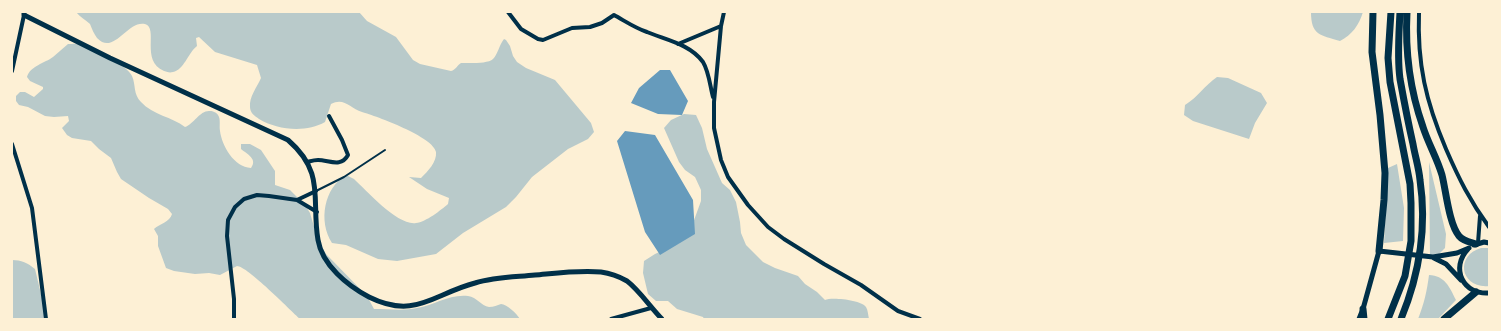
<!DOCTYPE html>
<html>
<head>
<meta charset="utf-8">
<style>
	body { margin:0 }
	#map { position:relative; width:1501px; height:331px; overflow:hidden; background:#fdf0d5; font-family:"PT Serif",serif }
	canvas { display:block }
	.frame { position:absolute; inset:0; border:13px solid #fdf0d5; pointer-events:none }
</style>
</head>
<body>
<div id="map">
<canvas width="1501" height="331"></canvas>
<div class="frame"></div>
</div>
<script>
const context = document.querySelector('canvas').getContext('2d');
context.lineJoin = 'round';
function paint(path, color) { context.fillStyle = color; context.fill(path, 'evenodd'); }
function strokePath(path, color, width, dash) { context.strokeStyle = color; context.lineWidth = width; context.lineCap = dash ? 'butt' : 'round'; context.setLineDash(dash || []); context.stroke(path); }
paint(new Path2D(`
	M76 12H359L367 21 396 37 413 60 420 64 451 71C456 70 457 65 461 63 469 63 488 64 493 59 498 54 499 45 504 39L506 40 510 46 513 56 517 62 526 68 555 80 591 123 594 132 588 139 568 149 532 177 516 197 506 207 463 233 436 254 397 261 378 259 346 245 332 243C318 221 324 188 346 175L354 179C367 191 398 226 416 223 426 222 441 210 448 204L449 198 427 189 409 177 421 178C428 171 437 162 436 152 434 137 376 116 362 112 350 108 344 97 331 104L325 122C306 133 277 130 259 119 255 116 250 113 250 107 249 97 257 87 261 78L257 65 215 52 199 37 196 38 197 46C188 53 184 70 173 72 169 73 168 72 164 71 140 61 159 28 145 24 127 20 114 56 97 38 94 34 92 29 90 24 86 20 80 17 76 12Z
	M1311 12H1363C1359 25 1352 35 1340 41 1320 35 1311 35 1311 12Z
	M68 44C72 44 77 43 80 45 92 49 128 65 132 76 136 85 133 94 141 102 153 115 172 117 185 127 194 124 200 110 210 111 213 111 217 113 218 115 221 119 219 126 220 131 222 146 234 167 251 168 258 159 247 154 241 149V144H250L261 150 275 171V185L290 190 305 205 310 213 317 237 326 254 367 296 374 309C388 309 404 311 417 308 435 305 449 294 468 296 477 297 481 306 489 307 494 307 497 305 501 304 507 304 517 314 520 319H300C290 310 247 266 237 266L220 275 209 273 195 274 174 271 166 268 158 246V236L154 229C159 224 170 222 172 214L168 209 149 198 121 179 117 172 111 158 99 149 91 141 72 138 67 135 62 128 69 121 68 116 54 117 45 116 28 107 19 105 16 101V96L20 92H25L34 97 43 89V87L30 81 27 77C30 66 45 63 53 57 58 53 63 48 68 44Z
	M1217 77 1228 78 1261 93 1267 103 1255 123 1249 139 1193 121 1184 115 1185 105C1198 97 1205 85 1217 77Z
	M684 114 696 115 702 128 707 149 722 183 730 190 736 202 740 222 741 233 746 245 763 262 775 268 798 276 805 284 817 292 825 300C832 297 861 300 866 307 868 310 868 315 869 319H704L703 317 677 309 668 301H656L648 294 643 273 644 261 655 254 679 243 693 223 701 201V190L695 177 685 170 679 162 664 128 671 120Z
	M1429 162 1446 234 1445 248 1438 255 1430 256Z
	M1397 164 1404 208 1403 241 1384 243 1388 168Z
	M1481 248H1489V286C1461 289 1454 256 1481 248Z
	M12 260C21 260 28 263 35 269L47 319H12Z
	M1429 275C1445 276 1449 286 1456 300L1438 319H1418C1424 304 1427 291 1429 275Z`), '#b9caca');
paint(new Path2D(`
	M660 70H670L688 101 682 115 658 114 631 103 639 88Z
	M625 131 655 135 693 200 695 234 660 255 645 232 617 141Z`), '#669bbc');
strokePath(new Path2D(`
	M316 191 344 177 385 150`), '#003049', 2);
strokePath(new Path2D(`
	M508 12 521 29 538 39 543 40 572 28 590 27 602 23 614 15C625 21 635 28 647 32 666 40 690 44 703 62 709 72 710 86 713 97
	M724 12 721 26 714 102V128L721 160 728 177 748 205 768 227 784 239 824 264 861 285 898 311 920 319
	M1419 12C1417 64 1426 102 1446 149 1459 179 1470 201 1489 227
	M678 44 721 26
	M12 71 24 15
	M12 144 32 208 46 319
	M307 162C311 161 314 160 318 160 329 160 341 168 348 155L342 140 329 116
	M297 200 316 191
	M1478 243 1480 216
	M234 319V299L227 236 228 220 235 207 244 199 257 195 269 196 297 200 317 212
	M611 319 651 308`), '#003049', 4);
strokePath(new Path2D(`
	M24 12V15L110 58 288 140C326 173 311 199 318 240 322 265 348 286 369 297 415 320 433 294 475 283 494 277 515 277 535 275 557 273 579 270 601 272 609 273 620 277 627 281 639 290 651 308 662 319
	M1474 245 1484 242 1489 243
	M1468 249C1450 268 1463 295 1489 293
	M1434 258 1446 264 1461 280
	M1359 319 1363 309 1379 251 1433 257 1457 253 1469 248`), '#003049', 5);
strokePath(new Path2D(`
	M1373 12 1372 52 1380 115 1385 173 1384 200 1379 251
	M1400 12C1399 34 1397 57 1400 79 1404 101 1408 122 1413 144 1415 156 1419 168 1420 180 1427 227 1419 275 1401 319
	M1407 12C1405 50 1410 90 1423 127 1428 143 1437 158 1442 175 1446 191 1449 224 1459 236 1463 241 1470 242 1476 244
	M1363 309 1364 319
	M1388 319 1405 276 1411 241V203L1410 184 1390 82 1388 58 1391 12
	M1444 319 1476 292`), '#003049', 7);
</script>
</body>
</html>
